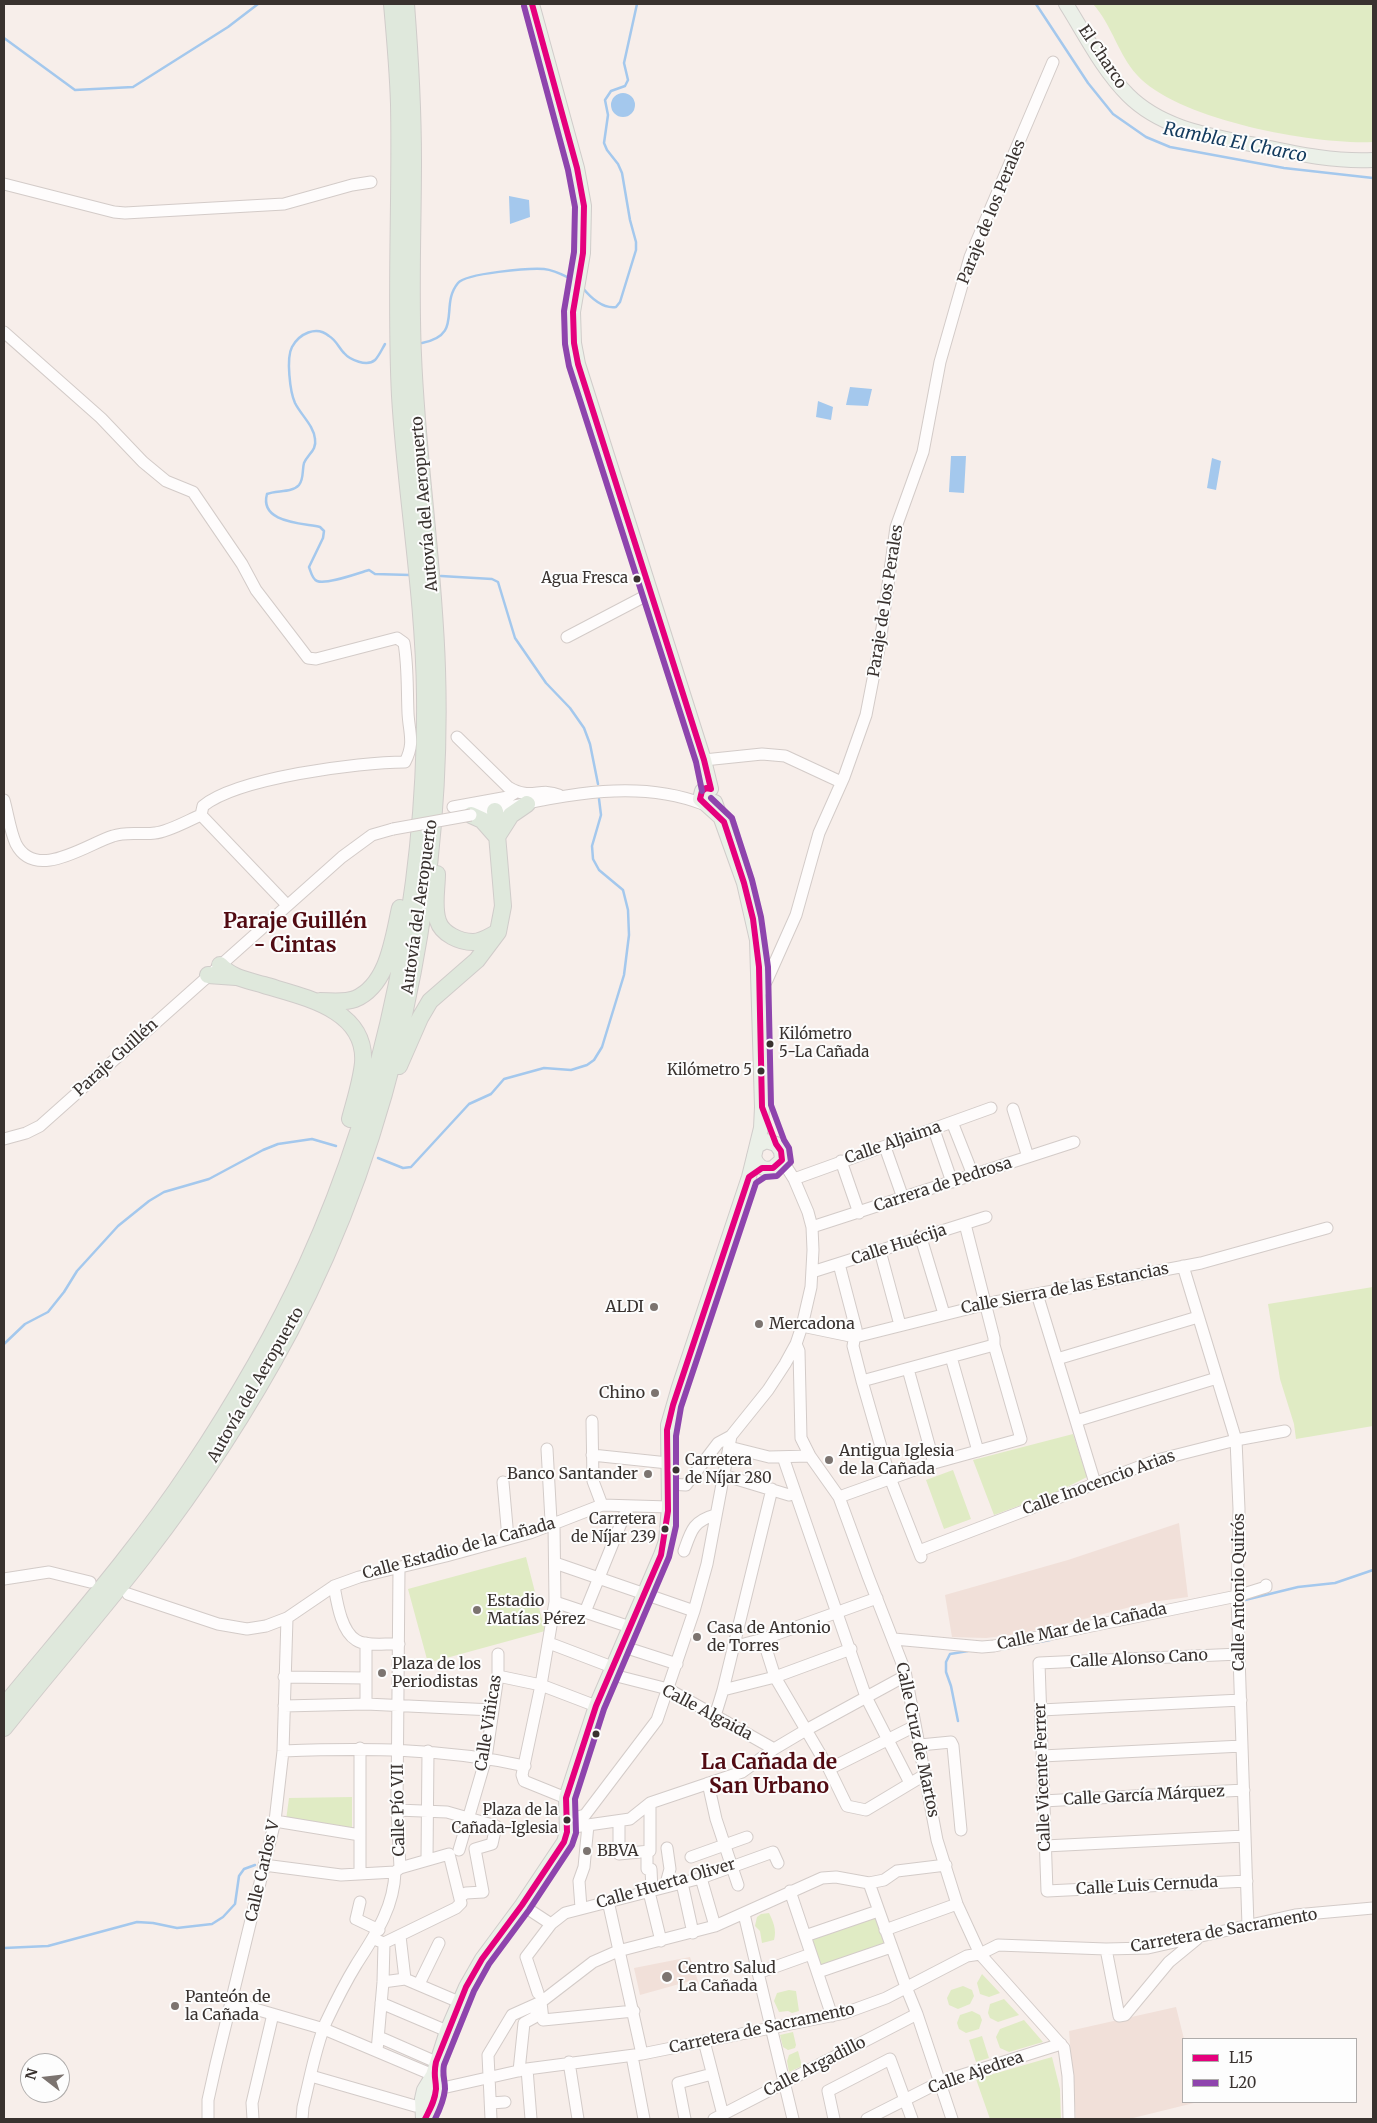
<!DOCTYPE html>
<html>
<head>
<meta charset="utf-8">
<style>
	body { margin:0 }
	#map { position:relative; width:1377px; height:2123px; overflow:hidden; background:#f7eeea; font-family:Merriweather,serif }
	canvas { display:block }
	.frame { position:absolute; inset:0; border:5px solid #39322f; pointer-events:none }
	.legend { position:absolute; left:1182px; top:2038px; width:175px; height:65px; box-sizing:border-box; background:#fdfdfd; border:1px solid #afacab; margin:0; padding:6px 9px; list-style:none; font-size:15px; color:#39322f }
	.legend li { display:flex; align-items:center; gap:10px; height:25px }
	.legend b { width:25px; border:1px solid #afacab }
	.north { position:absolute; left:20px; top:2053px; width:50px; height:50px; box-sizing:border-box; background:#fdfdfd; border:1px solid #afacab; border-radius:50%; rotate:286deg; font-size:14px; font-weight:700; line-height:20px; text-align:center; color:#39322f }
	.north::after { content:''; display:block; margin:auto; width:18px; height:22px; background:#7c7470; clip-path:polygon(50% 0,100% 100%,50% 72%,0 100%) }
</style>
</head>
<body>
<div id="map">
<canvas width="1377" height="2123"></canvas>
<div class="frame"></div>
<ul class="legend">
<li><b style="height:6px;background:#e5007d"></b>L15</li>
<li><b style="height:6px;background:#8e44ad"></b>L20</li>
</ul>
<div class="north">N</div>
</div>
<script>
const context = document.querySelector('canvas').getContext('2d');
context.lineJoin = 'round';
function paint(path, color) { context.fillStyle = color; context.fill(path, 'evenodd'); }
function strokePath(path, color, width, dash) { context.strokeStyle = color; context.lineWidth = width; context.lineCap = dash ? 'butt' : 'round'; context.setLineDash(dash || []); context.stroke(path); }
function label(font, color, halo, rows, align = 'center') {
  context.font = font + ' Merriweather,serif'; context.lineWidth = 4; context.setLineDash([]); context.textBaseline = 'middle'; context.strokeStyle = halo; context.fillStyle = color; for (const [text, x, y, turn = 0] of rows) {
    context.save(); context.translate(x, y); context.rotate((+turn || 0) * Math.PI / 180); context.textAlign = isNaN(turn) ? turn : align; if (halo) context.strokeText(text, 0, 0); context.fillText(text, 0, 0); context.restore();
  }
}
paint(new Path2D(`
	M1179 1523 1188 1597 1146 1603 1049 1628 1010 1635 986 1638 952 1637 945 1595 1068 1560Z
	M690 1957 699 1984 692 1986 690 1981 640 1995 634 1968Z
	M1176 2007 1184 2039 1183 2102H1198L1129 2119H1076L1069 2031Z`), '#f1e0d9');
paint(new Path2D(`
	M1093 4H1373V142C1315 145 1177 120 1137 75 1118 54 1112 25 1093 4Z
	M1373 1287V1426L1296 1439 1294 1424 1280 1379 1268 1304Z
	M1073 1434 1087 1477 1059 1491 994 1515 973 1460Z
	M953 1470 971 1519 944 1529 926 1480Z
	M526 1557 545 1631 428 1663 408 1589Z
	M352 1797V1831L286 1820 289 1798Z
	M769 1913C773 1921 777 1930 774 1940L762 1943 760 1931 755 1926 757 1917 761 1914Z
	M876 1915 886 1943 821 1966 812 1939Z
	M982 1974 1000 1993 989 1997 980 1994 977 1983Z
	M963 1986 972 1990 974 1996 970 2004 958 2009 949 2005 947 1998 951 1990Z
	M789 1990 796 1991 799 2011 792 2013 788 2011 779 2012 774 2001 777 1993Z
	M1004 1999 1019 2015 998 2022 990 2018 988 2013 990 2004Z
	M972 2011 980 2015 982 2020 979 2029 966 2033 959 2029 957 2023 960 2015Z
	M1024 2020 1043 2042 1009 2052 1000 2048 996 2037 1000 2029Z
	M793 2032 796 2045 795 2048 788 2050 783 2047 780 2035Z
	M982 2036 989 2058 976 2062 969 2040Z
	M798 2051 802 2066 789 2072 787 2061 789 2055Z
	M1052 2057 1060 2089 1061 2119H990L976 2079Z`), '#e0ebc4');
paint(new Path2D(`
	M611 105a12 12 0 1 1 24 0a12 12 0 1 1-24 0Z
	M509 196 529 200 530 217 510 224Z
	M850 387 872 389 868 406 846 405Z
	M818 401 833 407 831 420 816 417Z
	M951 456H966L964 493 949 492Z
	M1212 458 1221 461 1216 490 1207 488Z`), '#a4c8ed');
strokePath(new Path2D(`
	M1036 4 1088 83 1113 114 1146 137 1170 147 1284 168 1373 178
	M4 38 75 90 133 87 228 27 258 4
	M582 287C590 297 602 309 616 307L620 302 636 250V242L630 220 622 173 618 164 607 150 604 143 608 115 605 100 611 91 625 86 628 80 624 63 637 4
	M422 343C464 335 439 306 458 283 466 273 530 268 544 269 555 270 563 275 573 280
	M385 344C382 349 379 356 375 360 367 367 350 360 344 353 339 348 336 340 329 336 316 325 299 334 292 347 286 358 290 392 295 403 301 415 314 426 315 439 317 450 308 454 304 463 302 470 304 479 299 485 292 493 276 490 267 494 259 523 303 523 320 527L324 531 323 538 309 567C311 572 312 579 317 581 327 585 358 573 369 570L375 574 410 575
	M441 576 492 579 498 582 515 638 546 683 570 708 584 728 590 744 598 784
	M378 1158 403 1168 411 1167 469 1104 491 1094 504 1079 544 1068 571 1070 587 1065 594 1060 602 1047 624 975 629 935 628 910 623 890 599 870 593 859 592 846 601 815 599 799
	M4 1344 25 1324 48 1312 64 1292 77 1271 118 1226 149 1201 164 1192 209 1179 263 1150 278 1144 312 1139 336 1146
	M1241 1601 1298 1587 1335 1583 1373 1570
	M1028 1644 1050 1640
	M958 1721 951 1686 946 1672V1662L950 1654 968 1651
	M4 1948 48 1946 137 1922 153 1923 177 1928 212 1924 223 1917 235 1904 239 1876 244 1869 255 1865`), '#a4c8ed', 2.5);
const minor = new Path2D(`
	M4 184 114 212 125 213 284 204 352 185 371 182
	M4 332 101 418 143 462 166 481 193 492 242 564 256 590 308 658 316 659 397 638 404 643C408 666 407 689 408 713 409 733 415 743 405 762 358 762 237 778 203 806L201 815
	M567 637 651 593
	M457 737 508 787C531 801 539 787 559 795
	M704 760 762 754 785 756 841 782
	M4 800C8 814 10 831 16 844 36 882 87 844 113 836 127 831 141 835 155 833 168 832 189 820 201 815L287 905
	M453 807 508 797 516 792
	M471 815C546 800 628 775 703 804
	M759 995 767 980 796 915 819 833 844 777 866 715 880 643 896 527 923 452 940 362 970 257 1053 62
	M1013 1109 1028 1157
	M952 1122 973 1175
	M934 1130 952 1182
	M4 1139 26 1133 40 1126 342 857 372 835 393 829
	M885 1147 903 1198
	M841 1161 859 1213
	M794 1179 991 1108
	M812 1227 1074 1142
	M921 1238 944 1314
	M880 1251 900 1325
	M839 1264 856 1329 853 1346 862 1381 890 1478 921 1557
	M1183 1266 1236 1440 1239 1509 1237 1596 1248 1926
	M812 1272 986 1217
	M1037 1294 1095 1483
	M802 1326 855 1337 995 1302 1201 1263 1327 1228
	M796 1344 799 1351 801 1438 810 1456 839 1497 868 1576 905 1671 937 1840 957 1904 980 1954 1064 2048 1068 2076 1069 2119
	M951 1357 978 1451
	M1057 1359 1198 1317
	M908 1369 934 1463
	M862 1381 994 1345
	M592 1421 593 1481 602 1505
	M1076 1421 1217 1378
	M729 1447 769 1457 810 1456
	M547 1449 551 1521 554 1524 555 1602 541 1685 522 1775 524 1781 566 1798
	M592 1455 668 1463
	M783 1457 866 1697 910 1783
	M723 1475 789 1495 795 1493
	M503 1482 508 1538
	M669 1484 686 1485 718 1443 731 1436
	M839 1497 934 1463 1021 1439 994 1345V1338L965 1224
	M684 1551C691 1531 693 1521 715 1515
	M919 1551 1157 1460 1236 1440 1285 1431
	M555 1563 694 1611
	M4 1579 49 1572 90 1582
	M334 1586C337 1602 341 1631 356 1640 366 1647 387 1643 399 1644
	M128 1594 218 1624 247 1629 266 1626 287 1618 334 1586 359 1577 446 1556 530 1533 602 1505 669 1507
	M555 1602 630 1627
	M585 1612 628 1506
	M763 1639 775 1677 829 1769 847 1806 866 1810 926 1774
	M894 1639 982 1647 994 1646 1237 1596 1266 1587V1585
	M549 1643 612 1667
	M621 1646 677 1664
	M733 1647 763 1639 877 1598
	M1239 1654 1039 1663 1047 1891 1247 1881
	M609 1674 668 1689 774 1749
	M498 1676 541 1685 596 1706
	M284 1677 366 1678
	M723 1690 775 1677 851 1649
	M366 1704V1643
	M284 1706 366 1704 493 1710
	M1041 1710 1241 1700
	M715 1716 723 1690 772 1489
	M920 1745 951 1742 953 1746 961 1830
	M283 1751C365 1748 444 1748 525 1766
	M1042 1756 1242 1746
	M829 1769 915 1726
	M708 1783 716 1819 738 1885
	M1043 1801 1244 1790
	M397 1810 447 1812 496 1826 492 1844 475 1849 483 1892 466 1893 461 1896
	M567 1820 585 1815 657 1720 694 1611 707 1564 731 1436 768 1390 785 1364 796 1344 802 1326 811 1287 813 1250 812 1227 808 1212 794 1179 782 1160
	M275 1821 360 1835
	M619 1821V1854L650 1851V1803
	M567 1828 630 1819 650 1803 742 1772 774 1749 806 1730 905 1676
	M1045 1846 1245 1836
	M459 1850 486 1758 498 1676V1654
	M647 1852V1869H651L652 1891
	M691 1857 747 1837
	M427 1860 428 1751
	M264 1865 341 1875 395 1872
	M360 1873V1748
	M701 1878 715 1926
	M682 1883 693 1933
	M869 1883 906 1987 917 2014 952 2119
	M665 1887 670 1869 667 1848
	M790 1891 832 2016
	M649 1892 661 1941
	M608 1901 642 2054
	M360 1902 356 1919 379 1930
	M522 1905 551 1924
	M581 1908 579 1881 584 1867 588 1825
	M744 1914 793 2119
	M885 1930 957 1904
	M400 1936 405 1979
	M805 1936 878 1911
	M374 1939 384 1943 456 1908 461 1903 449 1854 400 1868
	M1106 1949 1119 2016 1125 2015 1169 1962 1197 1939
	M818 1972 891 1947
	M758 1973 811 1954
	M383 1982 405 1979 459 2002
	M419 1984 439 1943
	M538 1993 526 1957 551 1924 565 1913 701 1878 773 1852 778 1863
	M231 2002 324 2029 433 2075
	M541 2002 543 2020 634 2011
	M381 2003 447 2031
	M379 2037 436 2062
	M704 2041 723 2115
	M377 2051 383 1982 384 1943
	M632 2056 644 2119
	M569 2062 578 2119
	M527 2069 531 2119
	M519 2071 524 2023 535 2017 540 2004
	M311 2076 415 2106 422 2104
	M436 2087H447L527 2069 642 2054 845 2013 886 1998 967 1956 980 1954 998 1945 1106 1949 1148 1948 1295 1915 1373 1908
	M491 2103 505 2102
	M208 2119V2100L216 2064 275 1821 283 1751 287 1618
	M253 2119 252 2103 273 2014
	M302 2119 303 2107C310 2079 315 2048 326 2022 335 2003 345 1983 356 1965 375 1935 394 1908 395 1872L400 1868 397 1810 399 1568
	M491 2119 488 2055 512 2015 541 2002 593 1962 618 1951 715 1926 822 1878 836 1877 869 1883 884 1880 897 1871 946 1865
	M685 2119 678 2083 712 2074
	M714 2119 917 2014
	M834 2119 828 2091 890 2059 912 2119
	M867 2119 940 2082 1061 2044`);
const major = new Path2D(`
	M532 4 577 168 584 206 583 253 573 312 574 343 578 364 704 760 711 789
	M1066 4C1085 34 1102 69 1128 95 1163 130 1213 136 1260 146 1298 154 1335 162 1373 160
	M711 789 706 788 702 791 700 799 720 817
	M754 1156C756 1165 763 1171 773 1168L782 1160 781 1151 776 1144 766 1141 757 1146
	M423 2119 422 2099 424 2090 433 2075 447 2031 466 1987 482 1959 522 1905 564 1842 567 1832 566 1798 596 1706 661 1555 666 1541 669 1507 668 1425 679 1387 749 1177 761 1128 762 1107 757 940 744 883 715 802
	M425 2119C436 2101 437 2096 433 2075`);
const highway = new Path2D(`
	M471 815 482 820 497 837
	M497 837 511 815 527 804
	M437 874C437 888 433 907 438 921 442 934 460 942 473 942 482 942 490 936 498 932
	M220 965C232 978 247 980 264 985 303 997 367 1009 363 1063 361 1082 355 1100 350 1119
	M208 975 236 977
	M320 1001C331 1001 344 1003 355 999 388 985 393 939 400 908
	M399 1066 420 1018 430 1001 477 960 498 932 503 906 495 811
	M4 1706C67 1629 135 1553 190 1470 234 1404 274 1336 307 1264 386 1091 427 886 425 696 424 595 406 496 400 396 395 299 401 201 399 104 398 71 395 37 392 4
	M4 1728C50 1670 99 1614 144 1556 199 1485 248 1410 290 1331 394 1133 444 892 437 669 434 564 417 460 413 355 410 291 413 226 413 161 413 108 410 56 406 4`);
strokePath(minor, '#d3cbc8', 13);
strokePath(major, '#d0ccca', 16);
strokePath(highway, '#d0ccca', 18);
strokePath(minor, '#fefcfc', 11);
strokePath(major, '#ebf0e8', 14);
strokePath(highway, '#dfe8dc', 16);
const minorBridge = new Path2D(`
	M393 829 471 815`);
strokePath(minorBridge, '#d3cbc8', 13, []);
strokePath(minorBridge, '#fefcfc', 11);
strokePath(new Path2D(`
	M532 4 577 168 584 206 583 253 573 312 574 343 578 364 704 760 711 789
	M425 2119C430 2109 435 2101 436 2089 436 2078 433 2076 436 2062L466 1987 482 1959 522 1905 564 1842 567 1832 566 1798 596 1706 661 1555 668 1511 667 1430 673 1405 749 1177 762 1168H773L782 1160 781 1151 776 1144 762 1107 759 967 753 919 744 883 724 822 700 799 702 791 706 788 711 789`), '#e5007d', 6);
strokePath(new Path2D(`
	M524 6 568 170 575 207 574 252 564 311 565 344 569 366 696 762 702 791
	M435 2119C440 2109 444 2100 445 2089 445 2080 442 2074 444 2065L474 1991 489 1964 529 1910 572 1845 576 1833 575 1799 604 1709 669 1557 676 1526V1436L681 1407 756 1183 765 1177 777 1176 791 1162 789 1148 784 1140 771 1105 768 967 761 917 752 880 732 818 711 798`), '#8e44ad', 6);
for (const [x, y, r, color] of [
	[637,579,4.5,"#39322f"],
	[770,1044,4.5,"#39322f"],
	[761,1071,4.5,"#39322f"],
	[654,1307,5,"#7c7470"],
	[759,1324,5,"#7c7470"],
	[655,1393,5,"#7c7470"],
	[829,1460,5,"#7c7470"],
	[676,1470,4.5,"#39322f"],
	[648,1474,5,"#7c7470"],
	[665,1529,4.5,"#39322f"],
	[477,1610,5,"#7c7470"],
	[697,1637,5,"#7c7470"],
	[382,1673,5,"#7c7470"],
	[596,1734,4.5,"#39322f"],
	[567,1820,4.5,"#39322f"],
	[587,1851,5,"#7c7470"],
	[667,1977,6,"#7c7470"],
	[175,2006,5,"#7c7470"]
]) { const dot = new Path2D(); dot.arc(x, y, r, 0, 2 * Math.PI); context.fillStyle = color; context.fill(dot); strokePath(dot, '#fdfdfd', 2); }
label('15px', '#39322f', '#fdfdfd', [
	["Agua Fresca",628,579],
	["Kilómetro",779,1035,"left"],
	["5-La Cañada",779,1053,"left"],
	["Kilómetro 5",752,1071],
	["Carretera",685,1461,"left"],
	["de Níjar 280",685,1479,"left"],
	["Carretera",656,1520],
	["de Níjar 239",656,1538],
	["Plaza de la",558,1811],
	["Cañada-Iglesia",558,1829]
], 'right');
label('16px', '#39322f', '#fdfdfd', [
	["El Charco",1102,57,56],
	["Paraje de los Perales",992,212,-68],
	["Autovía del Aeropuerto",425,504,-95],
	["Paraje de los Perales",886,601,-81],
	["Autovía del Aeropuerto",420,907,-82],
	["Paraje Guillén",116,1058,-42],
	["Calle Aljaima",893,1143,-19],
	["Carrera de Pedrosa",943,1185,-18],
	["Calle Huécija",899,1245,-18],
	["Calle Sierra de las Estancias",1065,1289,-11],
	["Autovía del Aeropuerto",256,1385,-60],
	["Calle Inocencio Arias",1099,1483,-20],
	["Calle Estadio de la Cañada",459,1549,-15],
	["Calle Antonio Quirós",1239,1592,-90],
	["Calle Mar de la Cañada",1082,1627,-12],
	["Calle Alonso Cano",1139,1659,-3],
	["Calle Algaida",707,1713,28],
	["Calle Viñicas",489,1723,-81],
	["Calle Cruz de Martos",917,1740,78],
	["Calle Vicente Ferrer",1043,1777,-92],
	["Calle García Márquez",1144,1796,-3],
	["Calle Pío VII",399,1810,-91],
	["Calle Carlos V",263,1871,-77],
	["Calle Huerta Oliver",666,1884,-16],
	["Calle Luis Cernuda",1147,1886,-3],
	["Carretera de Sacramento",1224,1931,-10],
	["Carretera de Sacramento",762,2029,-12],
	["Calle Argadillo",815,2067,-27],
	["Calle Ajedrea",976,2073,-19]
]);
label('16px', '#39322f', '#fdfdfd', [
	["ALDI",644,1307,"right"],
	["Mercadona",769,1324],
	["Chino",645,1393,"right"],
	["Antigua Iglesia",839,1451],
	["de la Cañada",839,1469],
	["Banco Santander",638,1474,"right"],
	["Estadio",487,1601],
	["Matías Pérez",487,1619],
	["Casa de Antonio",707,1628],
	["de Torres",707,1646],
	["Plaza de los",392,1664],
	["Periodistas",392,1682],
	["BBVA",597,1851],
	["Centro Salud",678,1968],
	["La Cañada",678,1986],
	["Panteón de",185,1997],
	["la Cañada",185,2015]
], 'left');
label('italic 18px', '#123a5d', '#fdfdfd', [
	["Rambla El Charco",1235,143,11]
]);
label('bold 21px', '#510b12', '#fdfdfd', [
	["Paraje Guillén",295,922],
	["- Cintas",295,946],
	["La Cañada de",769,1763],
	["San Urbano",769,1787]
]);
</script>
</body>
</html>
